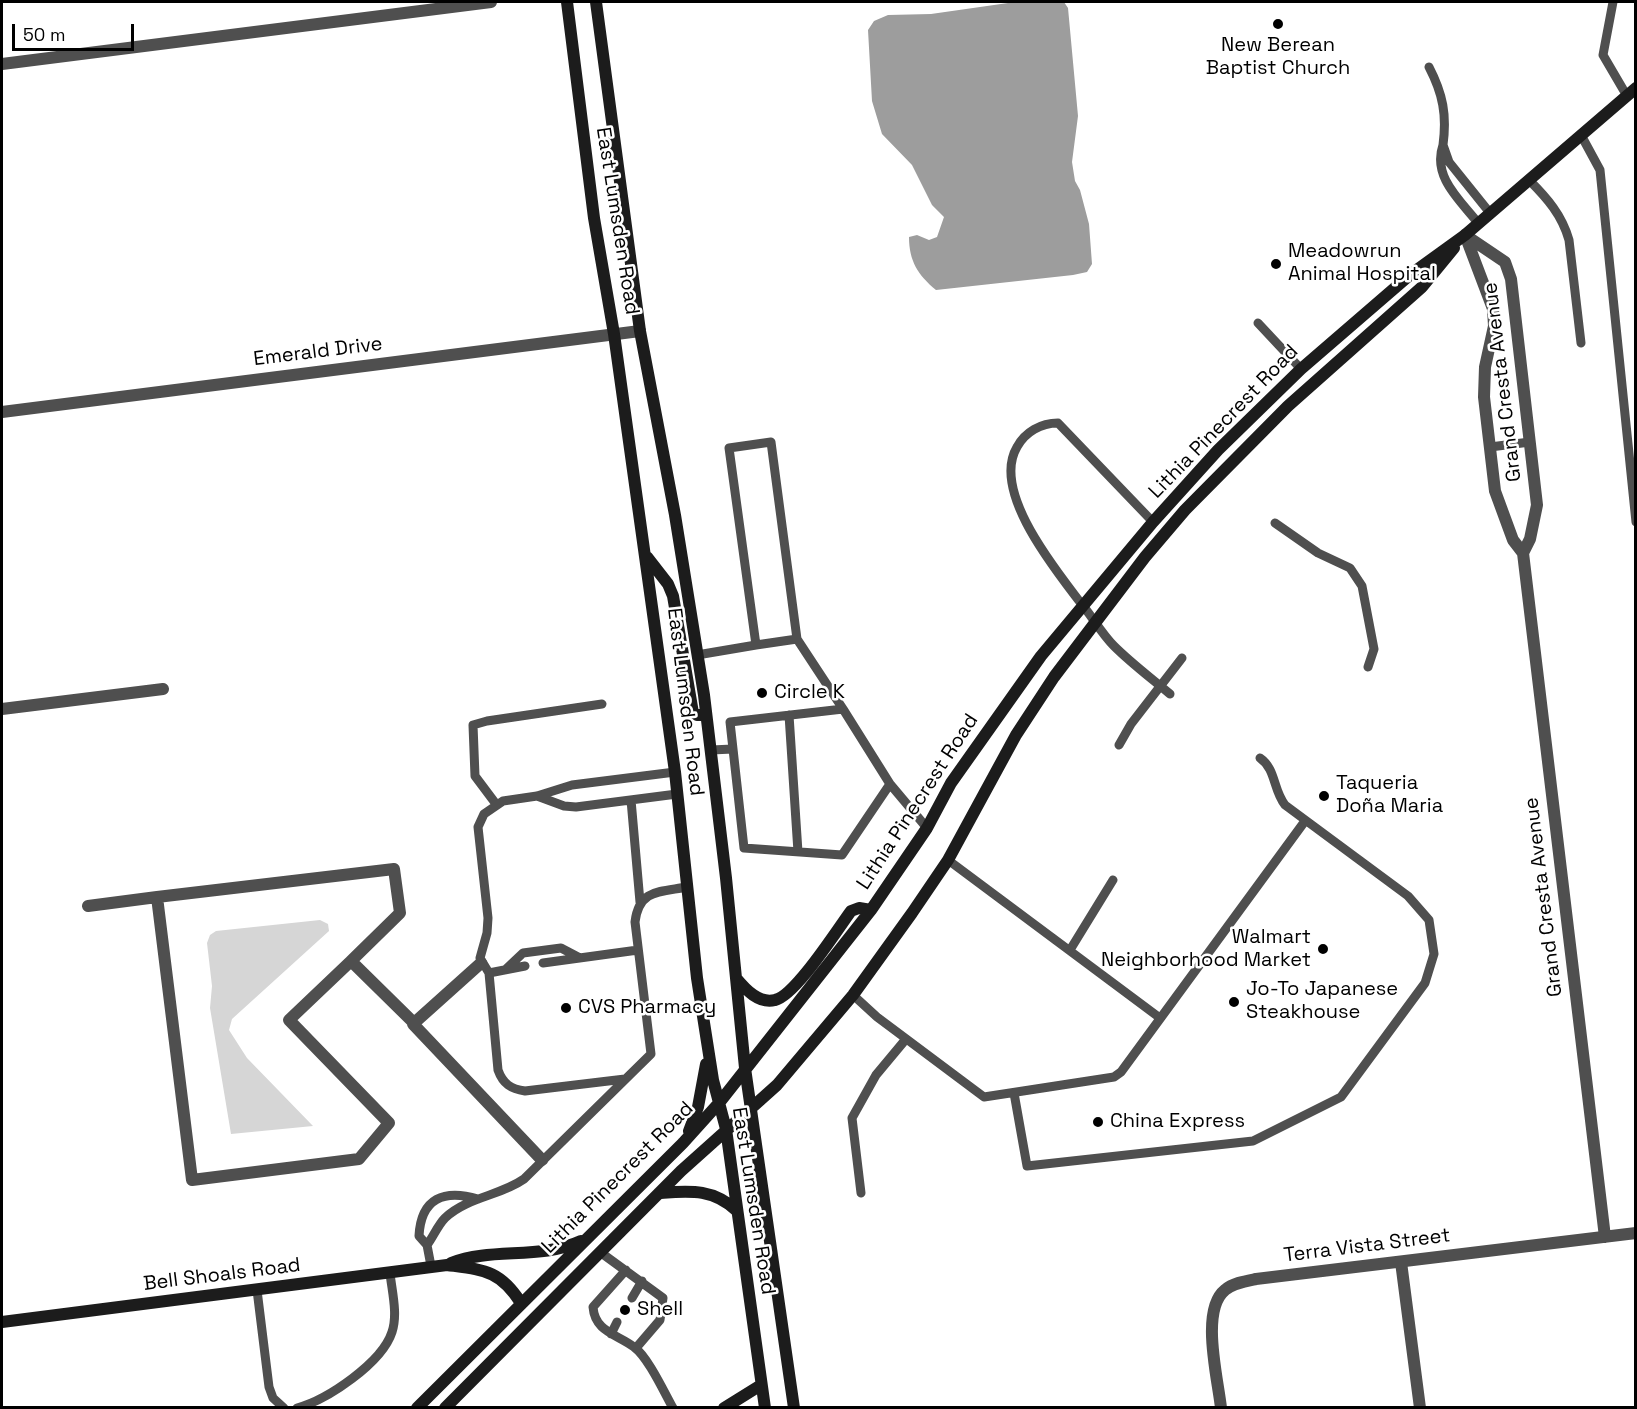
<!DOCTYPE html>
<html>
<head>
<meta charset="utf-8">
<style>
	body { margin:0 }
	#map { position:relative; width:1637px; height:1409px; overflow:hidden; background:#fff; font-family:"Space Grotesk",sans-serif }
	canvas { display:block }
	.frame { position:absolute; inset:0; border:3px solid #000; pointer-events:none }
	.scale { position:absolute; left:12px; top:24px; width:122px; height:27px; box-sizing:border-box; border:3px solid #000; border-top:0; padding-left:8px; font-size:18px; line-height:21px; white-space:nowrap; color:#000; -webkit-text-stroke:4px #fff; paint-order:stroke }
</style>
</head>
<body>
<div id="map">
<canvas width="1637" height="1409"></canvas>
<div class="frame"></div>
<div class="scale">50 m</div>
</div>
<script>
const context = document.querySelector('canvas').getContext('2d');
context.lineJoin = 'round';
function paint(path, color) { context.fillStyle = color; context.fill(path, 'evenodd'); }
function strokePath(path, color, width, dash) { context.strokeStyle = color; context.lineWidth = width; context.lineCap = dash ? 'butt' : 'round'; context.setLineDash(dash || []); context.stroke(path); }
function label(font, color, halo, rows, align = 'center') {
  context.font = font + ' "Space Grotesk",sans-serif'; context.lineWidth = 5; context.setLineDash([]); context.textBaseline = 'middle'; context.strokeStyle = halo; context.fillStyle = color; for (const [text, x, y, turn = 0] of rows) {
    context.save(); context.translate(x, y); context.rotate((+turn || 0) * Math.PI / 180); context.textAlign = isNaN(turn) ? turn : align; if (halo) context.strokeText(text, 0, 0); context.fillText(text, 0, 0); context.restore();
  }
}
paint(new Path2D(`
	M320 920 328 924 329 931 232 1019 229 1030 247 1058 313 1126 231 1134 210 1008 212 986 207 943 210 935 216 931Z`), '#d6d6d6');
paint(new Path2D(`
	M1015 2H1064L1068 8 1078 116 1072 162 1075 181 1080 190 1089 224 1092 264 1087 272 1073 275 936 290C918 275 909 261 909 237L917 235 929 240 937 237 944 217 932 205 912 165 882 134 872 101 868 30 874 21 888 15 931 14Z`), '#9d9d9d');
strokePath(new Path2D(`
	M1613 2 1603 55 1627 96
	M1429 67C1443 94 1447 115 1443 145
	M1581 135 1600 170 1636 522
	M1529 180C1547 198 1562 215 1569 240L1581 343
	M1478 223C1460 200 1432 177 1443 145L1449 162 1490 213
	M1258 323 1301 369
	M1490 447 1530 442
	M1153 522 1058 423C1041 423 1025 432 1017 447 991 491 1055 569 1080 602 1092 616 1101 633 1114 646 1131 663 1151 678 1170 694
	M1275 523 1318 553 1350 568 1362 586 1374 649 1368 667
	M797 639 756 645 729 448 771 442 797 639 843 709
	M697 655 756 645
	M789 715 798 852
	M1119 745 1131 724 1182 658
	M733 749 744 848 842 855 890 784
	M711 750 733 749 730 722 843 709 890 784 927 828
	M537 796 564 806 576 807 677 794
	M631 800 640 902
	M496 804 475 776 473 725 487 721 602 704
	M948 860 1160 1018
	M1070 950 1113 880
	M543 963 638 950
	M505 970 523 953 561 948 580 958
	M489 973 525 966
	M853 995 877 1017 984 1097 1114 1077 1121 1072 1305 821
	M625 1079 525 1091C511 1089 503 1084 498 1070L489 973 480 958 487 933 488 918 478 827 484 814 503 801 537 796 572 785 675 772
	M1014 1093 1027 1166 1253 1141 1341 1097 1425 983 1434 954 1429 920 1408 896 1285 805C1273 790 1276 769 1260 758
	M861 1193 852 1118 876 1075 906 1039
	M427 1245C433 1237 438 1225 445 1218 467 1197 500 1196 524 1179L651 1054 635 922C639 889 660 892 687 887
	M600 1252 663 1298 660 1320 636 1348
	M431 1266 427 1245 419 1236C421 1198 444 1189 478 1199
	M626 1270 593 1307C595 1332 617 1334 634 1347 648 1357 664 1392 673 1408
	M257 1290 269 1387 273 1398 284 1408
	M632 1298 642 1281
	M611 1334 617 1322
	M297 1408C327 1400 382 1363 392 1332 398 1314 392 1292 390 1273`), '#4f4f4f', 9);
strokePath(new Path2D(`
	M2 64 491 2
	M1465 235 1493 309 1494 326 1485 367 1484 397 1495 491 1513 540 1523 553 1605 1237
	M1465 235 1505 262 1511 279 1537 505 1530 539 1523 553
	M2 412 640 331
	M2 709 163 689
	M88 906 157 897
	M351 961 289 1020 389 1123 359 1159 192 1180 157 897 394 869 400 913 351 961 414 1023
	M481 963 413 1024 542 1160
	M1401 1262 1420 1408
	M1221 1408C1218 1379 1200 1310 1225 1290 1233 1283 1246 1281 1256 1279L1636 1233`), '#4f4f4f', 12);
strokePath(new Path2D(`
	M567 2 594 218 614 334 675 772 697 978 713 1080 726 1129 765 1408
	M596 2 640 331 675 515 704 695 726 878 745 1068 794 1408
	M647 557 668 584 673 596 693 713 697 715H706
	M736 978C746 990 759 1004 775 1000 795 996 837 930 851 911L859 908 871 910
	M689 1131 698 1107 706 1064
	M659 1193C689 1191 713 1188 737 1211
	M451 1263C492 1247 540 1260 581 1241
	M2 1322 447 1265C484 1270 500 1270 521 1303
	M417 1408 683 1143 719 1103 871 910 927 828 951 783 1041 656 1153 522 1218 450 1301 369 1411 274 1465 235 1636 88
	M445 1408 681 1171 777 1085 853 995 912 913 948 860 1016 735 1054 677 1145 557 1185 510 1288 406 1422 287 1454 248
	M724 1408 761 1385`), '#1c1c1c', 12);
for (const [x, y, r, color] of [
	[1278,24,6,"#000"],
	[1276,264,6,"#000"],
	[762,693,6,"#000"],
	[1324,796,6,"#000"],
	[1323,949,6,"#000"],
	[1234,1002,6,"#000"],
	[566,1008,6,"#000"],
	[1098,1122,6,"#000"],
	[625,1310,6,"#000"]
]) { const dot = new Path2D(); dot.arc(x, y, r, 0, 2 * Math.PI); context.fillStyle = color; context.fill(dot); strokePath(dot, '#fff', 2); }
label('20px', '#000', '#fff', [
	["New Berean",1278,46,"center"],
	["Baptist Church",1278,69,"center"],
	["Meadowrun",1288,252],
	["Animal Hospital",1288,275],
	["Circle K",774,693],
	["Taqueria",1336,784],
	["Doña Maria",1336,807],
	["Walmart",1311,938,"right"],
	["Neighborhood Market",1311,961,"right"],
	["Jo-To Japanese",1246,990],
	["Steakhouse",1246,1013],
	["CVS Pharmacy",578,1008],
	["China Express",1110,1122],
	["Shell",637,1310]
], 'left');
label('20px', '#000', '#fff', [
	["East Lumsden Road",617,221,81],
	["Emerald Drive",318,352,-7],
	["Grand Cresta Avenue",1503,382,-97],
	["Lithia Pinecrest Road",1224,422,-46],
	["East Lumsden Road",685,702,83],
	["Lithia Pinecrest Road",918,802,-57],
	["Grand Cresta Avenue",1544,897,-97],
	["Lithia Pinecrest Road",618,1178,-45],
	["East Lumsden Road",753,1201,81],
	["Terra Vista Street",1367,1246,-7],
	["Bell Shoals Road",222,1275,-7]
]);
</script>
</body>
</html>
